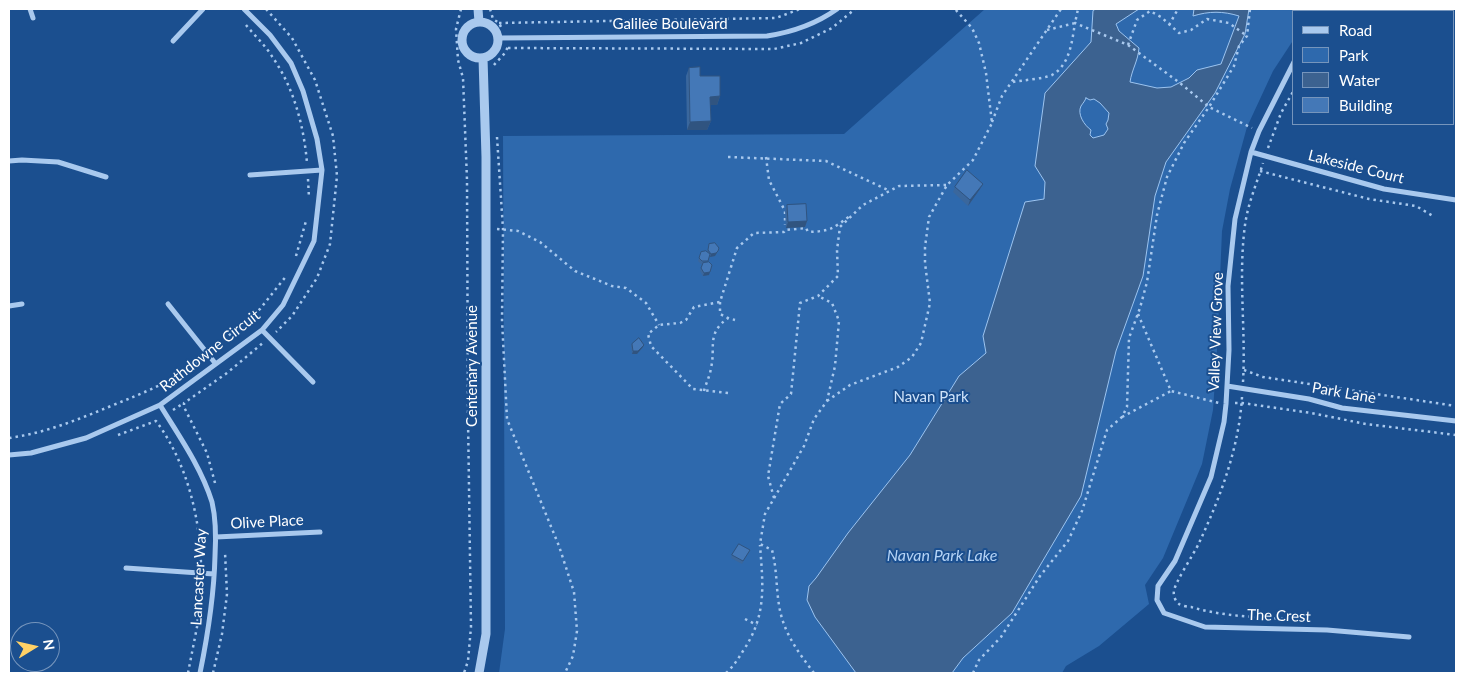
<!DOCTYPE html>
<html>
<head>
<meta charset="utf-8">
<style>
	body { margin:0 }
	#map { position:relative; width:1465px; height:682px; overflow:hidden; background:#1b4f8f; font-family:Lato,sans-serif }
	canvas { display:block }
	.frame { position:absolute; inset:0; border:10px solid #fff; pointer-events:none }
	.legend { position:absolute; left:1292px; top:10px; width:162px; height:115px; box-sizing:border-box; background:#1b4f8f; border:1px solid #7695bc; margin:0; padding:6px 9px; list-style:none; font-size:15px; color:#fff }
	.legend li { display:flex; align-items:center; gap:10px; height:25px }
	.legend b { width:25px; border:1px solid #7695bc }
	.north { position:absolute; left:10px; top:622px; width:50px; height:50px; box-sizing:border-box; background:#1b4f8f; border:1px solid #7695bc; border-radius:50%; rotate:81deg; font-size:14px; font-weight:700; line-height:20px; text-align:center; color:#fff }
	.north::after { content:''; display:block; margin:auto; width:18px; height:22px; background:#ffd166; clip-path:polygon(50% 0,100% 100%,50% 72%,0 100%) }
</style>
</head>
<body>
<div id="map">
<canvas width="1465" height="682"></canvas>
<div class="frame"></div>
<ul class="legend">
<li><b style="height:6px;background:#a9c9ee"></b>Road</li>
<li><b style="height:14px;background:#2e69ad"></b>Park</li>
<li><b style="height:14px;background:#3c6290"></b>Water</li>
<li><b style="height:14px;background:#4478b7"></b>Building</li>
</ul>
<div class="north">N</div>
</div>
<script>
const context = document.querySelector('canvas').getContext('2d');
context.lineJoin = 'round';
function paint(path, color) { context.fillStyle = color; context.fill(path, 'evenodd'); }
function strokePath(path, color, width, dash) { context.strokeStyle = color; context.lineWidth = width; context.lineCap = dash ? 'butt' : 'round'; context.setLineDash(dash || []); context.stroke(path); }
function label(font, color, halo, rows, align = 'center') {
  context.font = font + ' Lato,sans-serif'; context.lineWidth = 4; context.setLineDash([]); context.textBaseline = 'middle'; context.strokeStyle = halo; context.fillStyle = color; for (const [text, x, y, turn = 0] of rows) {
    context.save(); context.translate(x, y); context.rotate((+turn || 0) * Math.PI / 180); context.textAlign = isNaN(turn) ? turn : align; if (halo) context.strokeText(text, 0, 0); context.fillText(text, 0, 0); context.restore();
  }
}
paint(new Path2D(`
	M985 9H1316L1314 11H1294V39L1273 71 1247 127 1230 189 1222 231 1217 350 1213 410 1202 464 1163 558 1145 585 1149 604 1099 646 1066 666 1062 673H499L505 629 503 136 844 134Z`), '#2e69ad');
const water = new Path2D(`
	M1096 9H1139L1116 24 1119 31 1139 48C1138 61 1132 69 1130 82L1157 88 1171 87 1189 78 1197 70 1221 64 1239 16C1223 11 1209 11 1193 16L1194 9H1249L1245 34 1215 93 1166 162 1155 196 1143 276 1116 351 1081 496 1012 613 963 658 952 673H856L815 617 807 600 809 586 816 578 848 533 910 455 959 376 986 353 983 336 1025 202 1044 199 1045 182 1035 166 1045 93 1091 42 1093 11ZM1086 98 1090 100 1094 99 1100 103 1109 113 1108 120 1106 124 1108 129 1104 135 1093 138 1090 135 1091 130C1084 125 1077 114 1081 106 1083 103 1085 101 1086 98Z`);
paint(water, '#3c6290');
strokePath(water, '#9cc4f0', 1);
strokePath(new Path2D(`
	M266 9 292 38 315 80 333 136 337 176 330 244 317 278 292 316 276 332
	M461 9 456 29 458 60 463 78 467 180 468 418 471 627 468 661 464 673
	M490 9 493 19 499 23 502 29
	M1345 11 1347 9
	M499 23 776 18 800 9
	M246 25C255 36 266 46 273 58 294 88 304 127 307 163
	M1169 25 1178 9
	M1047 30 1075 23 1078 9
	M1128 45 1137 20 1150 11 1161 17 1179 33 1191 30 1207 19 1229 23 1247 36
	M508 48 774 49 801 43 832 28 855 9
	M494 65C499 59 507 53 508 45
	M1013 82C1023 80 1043 79 1052 75 1070 65 1072 41 1075 23L1128 45 1180 83 1209 107 1252 128
	M992 122 1002 96 1061 9
	M497 137 503 229 502 320 507 419 559 546 574 592 577 631 573 656 565 673
	M1268 148 1281 113 1294 90
	M728 157 826 161 890 191
	M766 157 769 180 785 211V225
	M1260 171 1369 199 1416 206 1433 216
	M308 179 309 198
	M497 229 518 231 540 242 575 271 612 286 626 288 646 303 659 325
	M296 256 306 221
	M720 302V314L728 318
	M1138 314 1171 391 1219 403
	M214 348 260 309 287 275
	M1244 370 1263 377 1456 406
	M1243 382C1246 330 1238 277 1245 225 1248 203 1257 183 1263 163
	M704 391C706 383 710 376 711 368 716 347 706 334 728 318L735 320
	M728 393 693 389 651 346 648 334 659 325 680 323 686 320 694 307 720 302 737 248 754 233 784 232 785 230 806 228 808 232C831 231 832 229 850 216
	M1242 397C1239 448 1220 498 1199 543 1194 554 1175 582 1174 591 1173 595 1175 601 1179 604 1182 606 1188 607 1191 607 1221 616 1254 617 1285 619
	M827 401 850 385 898 367 912 357 921 343 930 303 925 263V247L929 217 947 185 973 160 992 123 986 73 979 43 972 28 955 9
	M1235 403H1242L1311 413 1366 424 1456 435
	M173 410 184 403
	M1122 417 1171 391
	M118 435 156 421C186 461 200 516 201 565
	M9 438C45 433 77 420 111 406 145 392 173 382 202 358
	M215 483 207 453 184 407V403L227 373 264 342
	M774 498 768 476 780 404 791 394 800 303 818 296 838 276 837 250 840 227 863 205 899 186 947 185
	M745 619 757 625
	M188 673 197 627 201 581
	M213 673 222 634 227 594 225 552
	M726 673C733 667 738 659 743 651 767 615 763 586 760 545
	M814 673C798 652 783 632 779 605 776 587 777 569 772 550L760 544 765 514 804 446 814 419 827 401 835 366 839 321 832 303 818 296
	M973 673 979 660 1001 637 1040 576 1068 541 1082 511 1107 430 1122 417 1127 407 1129 338 1140 308 1147 282 1157 215 1167 177 1184 143 1209 107 1234 66 1239 46 1247 36 1250 9`), '#a9c9ee', 2.5, [2.5, 4]);
strokePath(new Path2D(`
	M30 9 33 18
	M1326 11 1328 9
	M498 38 767 36C793 32 816 24 837 9
	M173 41 203 9
	M1294 62 1259 131 1251 152 1235 219 1228 286 1229 350 1226 404 1224 422 1211 477 1175 561 1158 586 1157 600 1164 613 1205 627 1327 630 1409 637
	M1251 152 1384 189 1456 200
	M9 161 22 160 58 162 106 177
	M250 175 322 170
	M168 304 215 363
	M9 306 22 304
	M262 330 313 382
	M1227 386 1309 399 1342 408 1456 421
	M160 405C179 436 201 467 212 502 216 519 216 539 215 556 214 596 208 634 200 673
	M9 455 31 453 86 438 160 405 262 330 283 305 314 241 322 170 317 139 303 91 291 63 270 35 244 9
	M216 537 320 532
	M126 568 214 574`), '#a9c9ee', 5);
strokePath(new Path2D(`
	M478 9 479 22
	M462 40a18 18 0 1 1 36 0a18 18 0 1 1-36 0Z
	M479 673 486 634V157L483 58`), '#a9c9ee', 9);
paint(new Path2D(`
	M689 68 700 76 720 96 717 105H710L711 121 707 130H687L686 76Z
	M955 187 980 189 968 206 953 192Z
	M787 205 807 221 805 227 786 228 785 211Z
	M709 244 717 253 715 256 710 257 709 256 707 262 709 275 703 276 700 271 702 264H701L698 261 701 252H707Z
	M632 344 644 345 643 347 637 354H632L631 346Z
	M750 550 742 564 731 558 732 555Z`), '#3a679d');
paint(new Path2D(`
	M720 96 717 105H707L710 97Z
	M711 121 707 130H687L690 122Z
	M983 184 980 189 968 206 970 200Z
	M807 221 805 227 786 228 788 222Z
	M718 251 715 256 710 257 711 254Z
	M710 272 709 275 703 276 704 273Z
	M644 345 643 347 637 354H632L633 351Z`), '#305480');
const building = new Path2D(`
	M700 67V76H720V96L710 97 711 121 690 122 689 68Z
	M967 170 983 184 970 200 955 187Z
	M806 204 807 221 788 222 787 205Z
	M715 243 719 248 718 251 716 253 711 254 708 250 709 244Z
	M706 251 710 254 708 261H702L699 258 701 252Z
	M709 262 712 265 710 272 704 273 701 268 703 263Z
	M639 338 644 345 638 351H633L632 344Z
	M739 544 750 550 743 561 732 555Z`);
paint(building, '#4478b7');
strokePath(building, '#305480', 1);
label('15px', '#fff', '#1b4f8f', [
	["Galilee Boulevard",670,24],
	["Lakeside Court",1356,167,14],
	["Valley View Grove",1216,332,-88],
	["Rathdowne Circuit",210,351,-38],
	["Centenary Avenue",472,366,-90],
	["Park Lane",1344,393,10],
	["Olive Place",267,522,-3],
	["Lancaster Way",199,577,-87],
	["The Crest",1279,616,2]
]);
label('15px', '#cfe3fa', '#1b4f8f', [
	["Navan Park",931,397]
]);
label('italic 16px', '#b5d3f5', '#1b4f8f', [
	["Navan Park Lake",942,556]
]);
</script>
</body>
</html>
